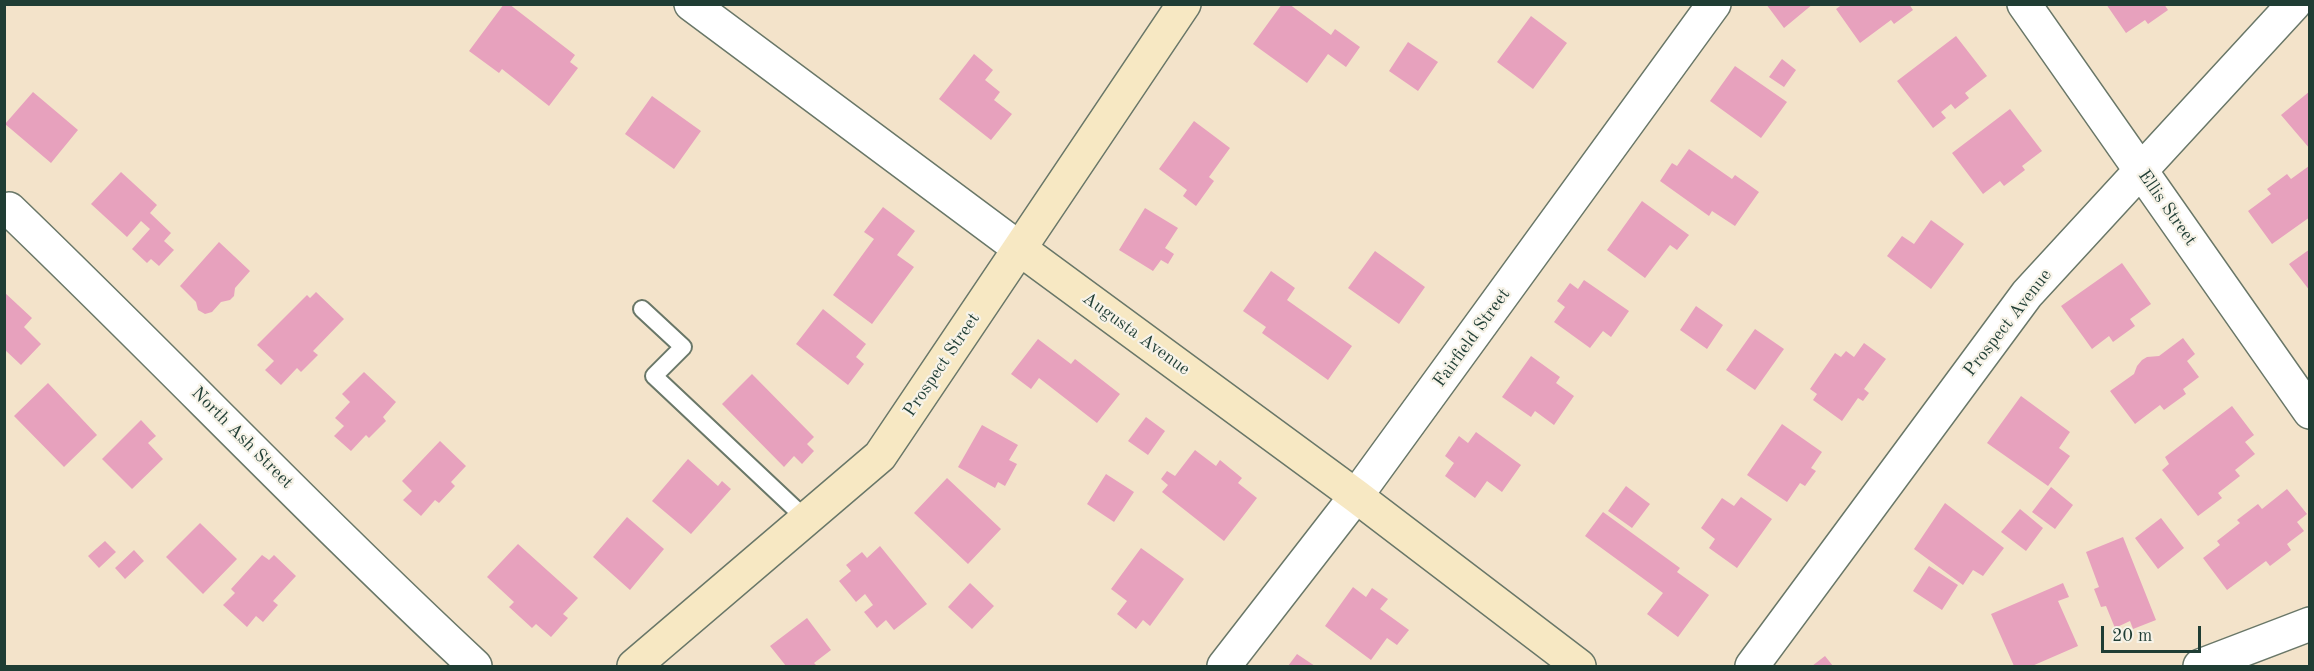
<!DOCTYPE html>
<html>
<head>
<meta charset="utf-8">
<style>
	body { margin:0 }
	#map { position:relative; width:2314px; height:671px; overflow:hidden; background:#f3e3ca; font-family:"Old Standard TT",serif }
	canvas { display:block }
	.frame { position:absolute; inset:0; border:6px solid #1f3d34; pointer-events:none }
	.scale { position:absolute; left:2101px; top:626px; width:100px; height:27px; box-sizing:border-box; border:3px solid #1f3d34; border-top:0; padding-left:8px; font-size:18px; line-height:21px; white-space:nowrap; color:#1f3d34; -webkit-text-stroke:4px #f7f3e8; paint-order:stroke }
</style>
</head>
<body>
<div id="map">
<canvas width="2314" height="671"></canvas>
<div class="frame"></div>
<div class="scale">20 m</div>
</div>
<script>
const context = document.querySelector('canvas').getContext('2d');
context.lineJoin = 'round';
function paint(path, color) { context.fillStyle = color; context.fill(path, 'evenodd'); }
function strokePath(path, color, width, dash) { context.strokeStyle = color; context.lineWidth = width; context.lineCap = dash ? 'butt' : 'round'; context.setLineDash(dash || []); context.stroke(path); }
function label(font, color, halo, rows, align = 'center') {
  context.font = font + ' "Old Standard TT",serif'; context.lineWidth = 4.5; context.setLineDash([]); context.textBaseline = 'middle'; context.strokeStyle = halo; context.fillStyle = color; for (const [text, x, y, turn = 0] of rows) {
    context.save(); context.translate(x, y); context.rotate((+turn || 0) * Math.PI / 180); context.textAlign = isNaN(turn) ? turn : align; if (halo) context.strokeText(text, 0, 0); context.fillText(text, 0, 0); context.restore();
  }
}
paint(new Path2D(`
	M504 4H509L575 55 570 62 578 68 549 106 502 69 499 73 469 51Z
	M1282 4H1289L1331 35 1335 29 1360 47 1346 67 1328 54 1307 83 1253 44Z
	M1766 4H1813L1784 28Z
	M1843 4H1909L1913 10 1894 24 1891 20 1860 43 1836 9Z
	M2106 4H2164L2168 10 2148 24 2145 20 2126 33Z
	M1531 16 1567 43 1533 89 1497 62Z
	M1956 36 1987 76 1965 93 1969 98 1955 109 1951 104 1941 112 1946 118 1933 128 1897 81Z
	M1408 42 1438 62 1418 91 1389 71Z
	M974 54 993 70 985 80 1000 92 994 100 1012 114 991 140 939 99Z
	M1782 59 1796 70 1784 87 1769 77Z
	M1735 66 1787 102 1761 138 1710 101Z
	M2310 91V149L2281 115Z
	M33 92 78 130 51 163 5 124Z
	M652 96 701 131 674 169 625 134Z
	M2010 109 2042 151 2022 166 2025 170 2004 186 2000 181 1983 194 1952 153Z
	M1194 121 1230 148 1209 177 1214 181 1196 206 1183 196 1187 190 1159 169Z
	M1689 149 1732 179 1735 175 1759 192 1735 226 1712 211 1709 216 1660 181 1672 163 1677 166Z
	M2309 166 2310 217 2272 244 2248 211 2271 194 2267 189 2287 174 2291 179Z
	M121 172 157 205 150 213 171 233 164 241 174 250 159 266 151 259 147 263 132 249 150 229 141 221 127 237 91 204Z
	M1642 201 1689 235 1677 250 1670 245 1645 278 1607 250Z
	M883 207 915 231 897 255 914 267 872 324 833 295 874 239 864 232Z
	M1145 208 1178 228 1165 248 1174 254 1168 264 1161 260 1153 271 1119 250Z
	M1931 220 1964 244 1931 289 1887 256 1902 236 1914 244Z
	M219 242 250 271 235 288 234 296 230 300 221 302 212 312 205 314 198 310 196 302 180 286Z
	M2310 249V291L2289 264Z
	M1375 251 1425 287 1399 324 1348 288Z
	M2122 263 2151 304 2130 319 2135 326 2113 342 2109 336 2092 349 2061 306Z
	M1271 271 1295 288 1287 300 1352 346 1328 380 1262 333 1266 327 1243 311Z
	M1584 280 1629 311 1611 337 1603 331 1590 348 1554 322 1565 307 1557 301 1570 283 1578 289Z
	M4 292 32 318 24 327 41 344 21 365 4 349Z
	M316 292 344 319 313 351 318 355 301 372 297 368 281 385 265 370 274 361 257 345 307 295 310 298Z
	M1696 306 1723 325 1707 349 1680 330Z
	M823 309 866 344 856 357 864 364 848 385 796 344Z
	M1755 329 1784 349 1755 390 1726 370Z
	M2183 338 2195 354 2187 361 2199 377 2183 389 2186 394 2164 410 2160 405 2135 424 2110 391 2134 374 2137 366 2142 360 2147 357 2159 356Z
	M1038 339 1071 364 1075 359 1120 394 1097 423 1039 378 1031 389 1011 374Z
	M1864 343 1886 359 1864 389 1869 393 1863 401 1858 398 1842 421 1813 400 1817 394 1810 389 1835 353 1841 357 1846 351 1854 357Z
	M1531 356 1560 377 1556 383 1574 396 1554 425 1535 411 1531 417 1502 397Z
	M364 372 396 402 383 417 386 421 369 438 366 435 351 451 334 436 344 426 335 418 350 402 342 394Z
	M752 374 814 437 807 444 814 451 802 464 794 456 784 467 722 404Z
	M48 383 97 435 64 467 14 416Z
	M2021 396 2070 432 2059 448 2070 456 2048 486 1987 443Z
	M2232 406 2254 435 2245 442 2255 454 2235 470 2240 476 2218 493 2222 498 2198 516 2162 470 2169 464 2165 457Z
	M1146 417 1165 431 1148 455 1128 441Z
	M141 420 156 436 148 443 163 459 132 489 102 459Z
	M1782 424 1822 452 1811 468 1816 471 1805 486 1800 483 1787 502 1747 475Z
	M982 425 1018 445 1009 460 1017 464 1005 486 998 482 995 488 958 467Z
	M1476 432 1521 465 1502 492 1487 481 1475 498 1445 476 1454 463 1445 456 1459 436 1468 443Z
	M440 441 466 466 451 482 455 486 439 503 435 500 421 516 403 500 412 491 402 481Z
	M1195 450 1216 466 1220 460 1242 478 1238 483 1257 498 1224 541 1162 492 1168 485 1161 479 1167 471 1175 476Z
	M688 459 718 486 722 481 731 489 691 534 652 501Z
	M1106 474 1134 492 1114 522 1087 504Z
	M947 478 1001 529 968 564 914 513Z
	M1626 486 1650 504 1632 528 1608 511Z
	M2051 487 2073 505 2055 529 2032 512Z
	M2287 489 2307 514 2297 522 2304 531 2287 544 2291 550 2270 566 2266 561 2227 590 2203 558 2220 545 2217 541 2240 523 2237 520 2258 504 2262 509Z
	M1741 497 1772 519 1737 568 1709 548 1715 539 1701 528 1722 498 1734 506Z
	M1945 503 2004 548 1983 576 1973 570 1963 585 1914 549Z
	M2020 509 2043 528 2026 551 2001 532Z
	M1603 512 1680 568 1677 572 1709 595 1678 637 1647 614 1663 593 1585 536Z
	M627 517 664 549 630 590 593 557Z
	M2161 518 2184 548 2158 569 2135 538Z
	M200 523 237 559 203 594 166 557Z
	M2123 537 2156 620 2133 629 2130 621 2115 628 2106 606 2101 607 2094 589 2099 587 2086 552Z
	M105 541 116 552 99 568 88 556Z
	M518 544 578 598 563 614 568 618 551 637 536 624 532 628 509 607 514 602 487 577Z
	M880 546 927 604 894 630 886 620 877 628 864 612 873 605 865 594 856 602 839 581 851 571 846 565 862 552 867 558Z
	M1141 548 1184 579 1150 626 1143 620 1136 629 1117 614 1127 601 1111 589Z
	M134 550 144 561 125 579 115 568Z
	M262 555 269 560 274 555 296 576 273 601 278 605 263 622 256 616 247 627 223 605 235 593 231 589Z
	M1929 566 1958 585 1942 610 1913 591Z
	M970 583 994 606 972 629 948 607Z
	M2063 583 2069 597 2058 601 2078 646 2032 666H2014L1991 614Z
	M1353 587 1366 597 1372 588 1388 599 1380 609 1409 630 1397 645 1387 638 1371 660 1325 626Z
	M807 618 831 650 814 663 817 666H786L770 646Z
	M1297 654 1315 666H1288Z
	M1825 656 1833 666H1812Z`), '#e7a1bd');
const lane = new Path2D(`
	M642 309 683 347 654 376 806 519`);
const street = new Path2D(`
	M691 4 1020 249
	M2024 4 2310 412
	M9 209C166 360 316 518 475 666
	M1224 666 1356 496 1714 4
	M1752 666 2027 294 2294 4
	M2200 666 2310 624`);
const secondary = new Path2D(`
	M1020 249 1356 496 1579 666
	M634 666 880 456 1184 4`);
strokePath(lane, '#697768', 20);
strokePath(street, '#697768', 36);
strokePath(secondary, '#697768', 36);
strokePath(lane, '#fff', 16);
strokePath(street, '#fff', 33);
strokePath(secondary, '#f7e8c3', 33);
label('18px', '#1f3d34', '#f7f3e8', [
	["Ellis Street",2167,208,55],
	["Prospect Avenue",2008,323,-52],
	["Augusta Avenue",1136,334,36],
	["Fairfield Street",1472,338,-54],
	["Prospect Street",942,365,-56],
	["North Ash Street",242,438,45]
]);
</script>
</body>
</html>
